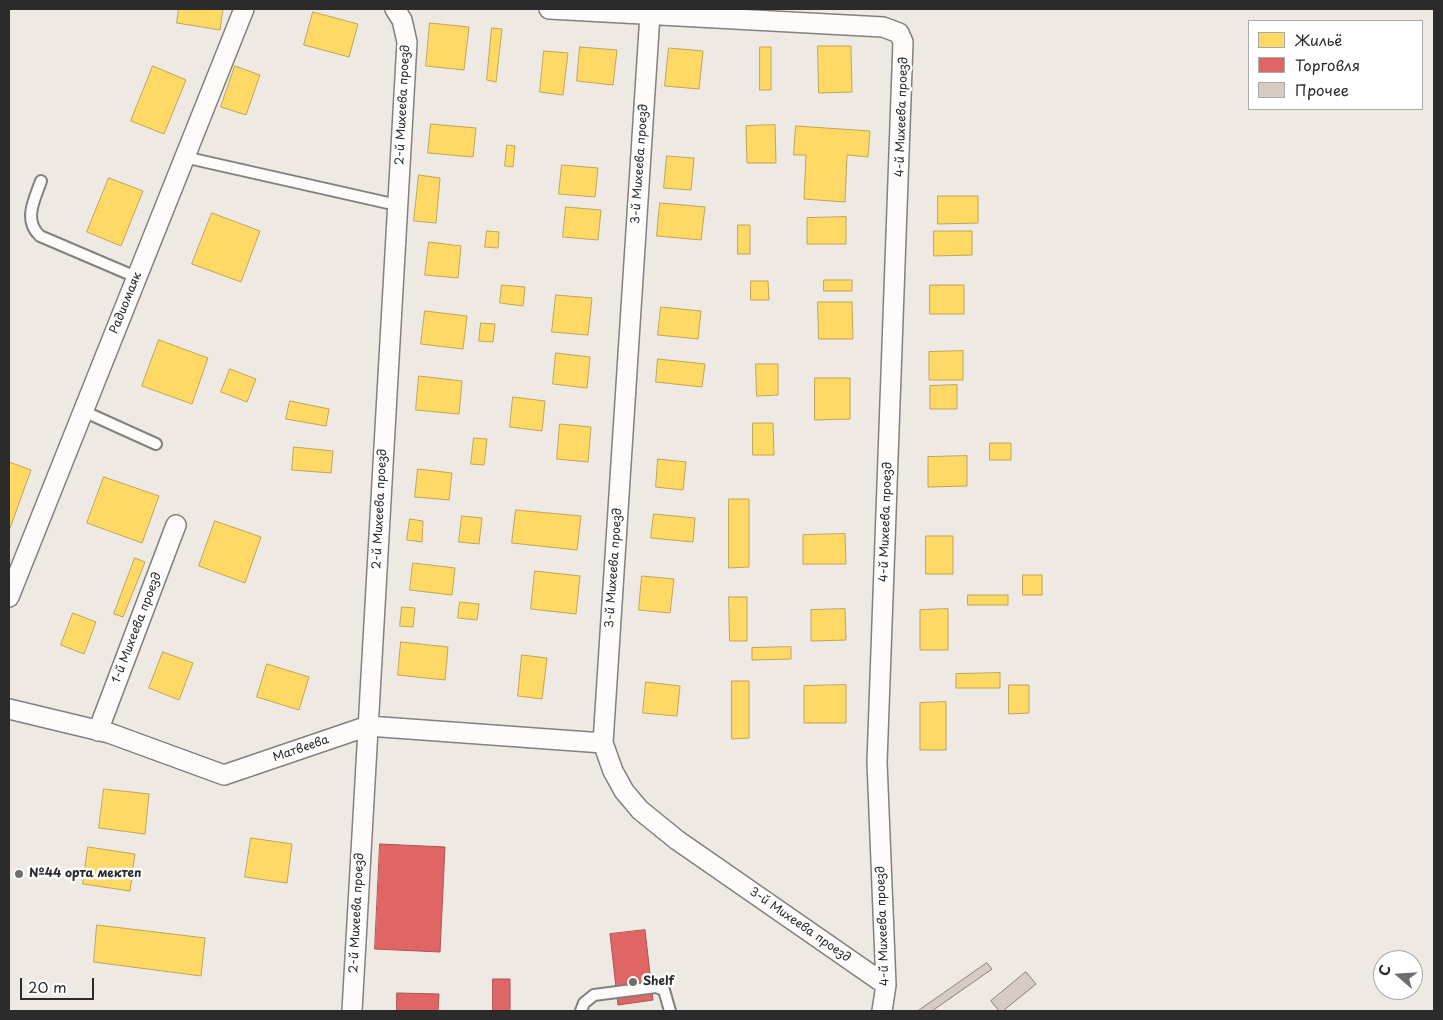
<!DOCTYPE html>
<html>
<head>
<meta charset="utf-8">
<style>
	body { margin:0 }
	#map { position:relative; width:1443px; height:1020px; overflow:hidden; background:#efe9e3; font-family:"Playpen Sans",sans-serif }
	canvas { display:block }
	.frame { position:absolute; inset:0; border:10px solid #2b2b2b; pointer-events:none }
	.legend { position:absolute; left:1248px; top:20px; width:175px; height:90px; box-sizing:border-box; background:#fff; border:1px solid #aaa; margin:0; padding:6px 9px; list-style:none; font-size:15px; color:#2b2b2b }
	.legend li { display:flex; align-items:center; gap:10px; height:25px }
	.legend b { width:25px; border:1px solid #aaa }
	.north { position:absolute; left:1373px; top:950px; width:50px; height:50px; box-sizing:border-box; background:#fff; border:1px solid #aaa; border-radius:50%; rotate:289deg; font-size:14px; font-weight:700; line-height:20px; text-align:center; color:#2b2b2b }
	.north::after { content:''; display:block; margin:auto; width:18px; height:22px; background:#706e6b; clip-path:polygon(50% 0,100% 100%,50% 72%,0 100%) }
	.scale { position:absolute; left:20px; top:978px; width:74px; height:22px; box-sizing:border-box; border:2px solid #2b2b2b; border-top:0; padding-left:6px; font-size:15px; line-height:18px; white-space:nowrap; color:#2b2b2b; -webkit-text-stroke:4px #fff; paint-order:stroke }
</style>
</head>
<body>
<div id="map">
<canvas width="1443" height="1020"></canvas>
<div class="frame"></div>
<ul class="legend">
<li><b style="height:14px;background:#ffd966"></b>Жильё</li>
<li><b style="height:14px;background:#e06666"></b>Торговля</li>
<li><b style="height:14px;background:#d7ccc3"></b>Прочее</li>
</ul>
<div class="north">С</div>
<div class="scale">20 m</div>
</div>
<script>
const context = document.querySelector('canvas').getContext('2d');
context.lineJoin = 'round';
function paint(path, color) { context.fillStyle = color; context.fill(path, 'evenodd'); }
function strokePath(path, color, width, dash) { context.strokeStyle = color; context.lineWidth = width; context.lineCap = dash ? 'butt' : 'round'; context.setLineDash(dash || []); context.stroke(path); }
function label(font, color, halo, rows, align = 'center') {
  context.font = font + ' "Playpen Sans",sans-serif'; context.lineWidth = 5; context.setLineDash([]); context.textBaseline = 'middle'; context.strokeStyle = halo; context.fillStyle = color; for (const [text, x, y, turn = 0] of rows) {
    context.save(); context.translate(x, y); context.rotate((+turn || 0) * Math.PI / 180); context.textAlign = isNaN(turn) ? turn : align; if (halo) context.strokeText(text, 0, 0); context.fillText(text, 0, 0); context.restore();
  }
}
const homes = new Path2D(`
	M179 9H223L220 30 177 23Z
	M313 12 358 24 349 57 304 45Z
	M430 23 469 27 464 70 426 66Z
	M492 28 502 29 496 82 487 80Z
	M818 46H851L852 92 819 93Z
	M580 47 617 50 613 85 577 81Z
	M760 47H771V90H760Z
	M669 48 703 51 699 89 665 86Z
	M544 51 568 53 563 95 540 92Z
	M153 66 186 80 164 134 131 121Z
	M235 66 260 75 246 115 221 107Z
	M431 124 476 128 473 157 428 153Z
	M775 125 776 163H747L746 126Z
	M796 126 870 131 868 157 847 155 845 202 804 199 806 155H794Z
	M507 145 515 146 513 167 505 166Z
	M667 156 694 158 691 190 664 188Z
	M562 165 598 168 595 197 559 194Z
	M419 175 440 178 436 223 414 221Z
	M109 178 143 191 121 246 87 232Z
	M938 196H978V223L938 224Z
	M660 203 705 207 701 240 657 236Z
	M566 207 601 210 598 240 563 237Z
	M212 213 260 231 241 282 192 264Z
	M846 217V244H807V218Z
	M738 225H750V254H738Z
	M487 231 499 232 498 248 485 247Z
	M934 231H972V255L934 256Z
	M429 242 461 246 458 278 425 275Z
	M824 280H852V291H824Z
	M751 281H768L769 300H751Z
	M502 285 525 287 523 306 500 303Z
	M930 285H964V314H930Z
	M556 295 592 298 588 335 552 332Z
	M818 302H852L853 339H819Z
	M661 307 701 311 698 339 658 335Z
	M425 311 467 316 463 349 421 344Z
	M481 323 495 324 493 342 479 341Z
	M159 340 208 358 192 404 142 386Z
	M963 351V380H929V352Z
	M556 353 590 357 587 388 553 384Z
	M658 359 705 364 702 387 656 382Z
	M756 364H778V395L757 396Z
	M230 369 256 379 247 402 221 392Z
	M419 376 462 381 459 414 416 410Z
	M815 378H850V419L815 420Z
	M957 385V409H930V386Z
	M513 397 545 401 542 431 510 427Z
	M290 401 329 409 326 426 286 419Z
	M753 423H773L774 455H753Z
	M560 424 591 427 588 462 557 459Z
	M474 438 487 439 484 465 471 464Z
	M990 443H1011V460H990Z
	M294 447 333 451 331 473 292 470Z
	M967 456V486L928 487V457Z
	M658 459 686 462 683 490 656 487Z
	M9 462 31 470 9 531Z
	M418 469 452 473 449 500 415 497Z
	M104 477 159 496 142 543 87 523Z
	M729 499H749V567L729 568Z
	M516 510 581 516 577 550 512 543Z
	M654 514 695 518 693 542 651 538Z
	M462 516 482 518 479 544 459 542Z
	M410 519 423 521 422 542 407 540Z
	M215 521 261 537 245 583 199 566Z
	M845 534 846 564H803V535Z
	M926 536H953V574H926Z
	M135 558 145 562 123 617 114 614Z
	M413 563 455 568 452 595 410 590Z
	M535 571 580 576 576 614 531 609Z
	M1023 575H1042V595H1023Z
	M642 576 674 579 670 613 639 610Z
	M968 595H1008V605H968Z
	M729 597H747V641H730Z
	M460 602 479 604 477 620 458 618Z
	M402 607 415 608 413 627 400 626Z
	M845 609 846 640 811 641V610Z
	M948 609V650H920V610Z
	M73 613 96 622 84 654 61 645Z
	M401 642 448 647 445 680 398 675Z
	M791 647V659L752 660V648Z
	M163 652 193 663 179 700 149 688Z
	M522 655 547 658 542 699 518 696Z
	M267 664 309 677 299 710 257 697Z
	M1000 673V688H956V674Z
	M732 681H749V738L732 739Z
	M646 682 680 686 677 716 643 713Z
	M846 685V723H804V686Z
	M1009 685H1029V713L1009 714Z
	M946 702V750H920V703Z
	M104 789 149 794 145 834 99 828Z
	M251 838 292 844 287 883 245 877Z
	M88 847 135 854 130 891 83 884Z
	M97 925 205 938 201 976 94 962Z`);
paint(homes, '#ffd966');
strokePath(homes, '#bfa554', 1);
const shops = new Path2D(`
	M380 844 445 847 440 952 375 949Z
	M645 930 653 1000 618 1005 610 934Z
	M493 979H510V1011H493Z
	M397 993 439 994 438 1011H397Z`);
paint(shops, '#e06666');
strokePath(shops, '#aa5454', 1);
const building = new Path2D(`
	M987 963 992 969 932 1011H918Z
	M1026 972 1036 984 1003 1011H999L991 1001Z`);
paint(building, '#d7ccc3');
strokePath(building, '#83807e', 1);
const service = new Path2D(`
	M184 157 397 205
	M41 181C34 201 23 220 40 236L136 277
	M83 411 156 444
	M581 1011 584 1003 594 995 656 987 664 990 670 1011`);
const minor = new Path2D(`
	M549 9 883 27 899 33 903 42 877 762 886 985 882 1011
	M650 14 603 743 613 771 624 791 640 810 677 840 886 985
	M9 597 244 9
	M9 709 109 733 224 775 368 726 603 743
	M98 731 176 525
	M352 1011 407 42 402 20 395 9`);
strokePath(service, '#83807e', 14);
strokePath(minor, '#83807e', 22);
strokePath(service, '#fdfcfb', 10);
strokePath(minor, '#fdfcfb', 19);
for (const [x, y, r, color] of [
	[19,874,5,"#706e6b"],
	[633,982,5,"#706e6b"]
]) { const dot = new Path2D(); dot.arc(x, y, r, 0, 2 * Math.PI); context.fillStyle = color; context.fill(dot); strokePath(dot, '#fff', 2); }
label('12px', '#2b2b2b', '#fff', [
	["2-й Михеева проезд",403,105,-87],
	["4-й Михеева проезд",902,117,-88],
	["3-й Михеева проезд",640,164,-86],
	["Радиомаяк",126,303,-68],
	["2-й Михеева проезд",380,509,-87],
	["4-й Михеева проезд",886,522,-88],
	["3-й Михеева проезд",614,568,-86],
	["1-й Михеева проезд",137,628,-69],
	["Матвеева",301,749,-19],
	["2-й Михеева проезд",357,913,-87],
	["3-й Михеева проезд",800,925,35],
	["4-й Михеева проезд",883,926,-92]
]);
label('bold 12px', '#2b2b2b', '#fff', [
	["№44 орта мектеп",29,874],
	["Shelf",643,982]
], 'left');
</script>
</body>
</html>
